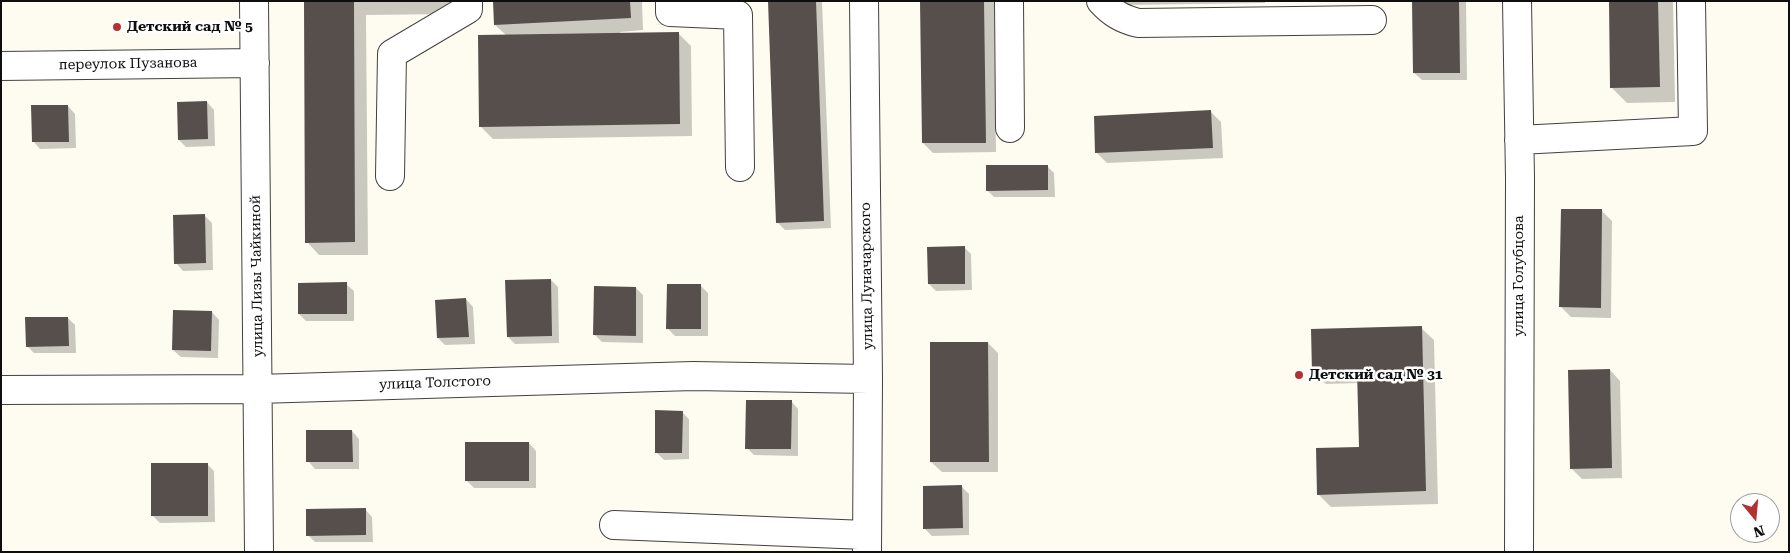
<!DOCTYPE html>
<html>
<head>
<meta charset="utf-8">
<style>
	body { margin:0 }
	#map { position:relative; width:1790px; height:553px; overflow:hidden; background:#fefbf0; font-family:"Roboto Serif",serif }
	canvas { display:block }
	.frame { position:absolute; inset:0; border:2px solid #0e0e0e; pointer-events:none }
	.north { position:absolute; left:1730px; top:493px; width:50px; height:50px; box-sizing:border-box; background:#fff; border:1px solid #9f9f9f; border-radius:50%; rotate:163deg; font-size:14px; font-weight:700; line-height:20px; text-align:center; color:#0e0e0e }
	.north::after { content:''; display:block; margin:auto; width:18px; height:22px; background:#b23234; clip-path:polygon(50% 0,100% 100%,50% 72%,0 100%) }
</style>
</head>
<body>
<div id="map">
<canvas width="1790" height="553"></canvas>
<div class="frame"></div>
<div class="north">N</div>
</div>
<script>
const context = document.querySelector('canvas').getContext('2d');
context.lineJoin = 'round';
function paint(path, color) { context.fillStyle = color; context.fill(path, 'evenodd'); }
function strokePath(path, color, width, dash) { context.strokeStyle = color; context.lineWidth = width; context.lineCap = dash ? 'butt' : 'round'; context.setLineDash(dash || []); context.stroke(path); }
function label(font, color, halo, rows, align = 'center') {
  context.font = font + ' "Roboto Serif",serif'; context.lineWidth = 5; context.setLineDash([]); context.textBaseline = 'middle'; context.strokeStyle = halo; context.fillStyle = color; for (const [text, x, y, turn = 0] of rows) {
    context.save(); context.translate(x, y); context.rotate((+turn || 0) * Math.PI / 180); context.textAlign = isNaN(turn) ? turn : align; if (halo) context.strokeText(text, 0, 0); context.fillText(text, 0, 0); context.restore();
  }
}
paint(new Path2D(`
	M306 1H452V14L366 15 368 255H319L307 242Z
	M494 1H642L643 30 620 32 621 34 678 33 691 46 692 136 493 139 480 126 506 35 495 25Z
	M769 1H822L831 228 785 230 777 222Z
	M921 1H994L996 152 933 153 923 143Z
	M1120 1H1265V3L1123 5Z
	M1414 1H1466L1467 80H1422L1414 73Z
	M1610 1H1673L1675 102 1627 103 1612 88Z
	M207 102 214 110 215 146 186 147 179 140Z
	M68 106 75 114 76 148 40 149 33 141Z
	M1211 112 1221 122 1223 158 1107 163 1096 152Z
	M1047 166 1054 173 1055 197H994L987 190Z
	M1602 211 1612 221 1611 318 1571 317 1561 307Z
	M204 215 212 223 213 270 183 271 176 263Z
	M964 247 971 254 972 290 936 291 929 284Z
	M551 280 558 287 559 343 515 344 508 337Z
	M346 284 354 291V321H306L299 314Z
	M701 286 708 293V336H675L668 329Z
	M636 288 643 295V343L602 342 595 335Z
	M466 299 473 307 475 344 445 345 438 338Z
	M212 312 219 320 218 358 181 357 173 350Z
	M68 318 75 325 76 353H34L27 346Z
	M1421 328 1434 340 1438 504 1331 507 1318 494 1360 448 1359 383 1326 384 1313 371Z
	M988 343 998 353V472H942L931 462Z
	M1610 370 1620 381 1622 478 1582 479 1571 468Z
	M791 401 798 409V456L754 455 747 448Z
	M682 412 689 419V459L664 460 656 452Z
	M352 431 359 439V469H315L308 461Z
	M529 443 536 451V488H474L466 480Z
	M207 464 214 471 215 522 160 523 153 516Z
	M961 486 969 494V535L932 536 924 528Z
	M365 509 372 517 373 542H315L308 535Z`), '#0003');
paint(new Path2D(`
	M304 1H354L355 242 305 243Z
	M493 1H630L631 18 494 25Z
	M768 1H816L824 221 776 223Z
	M920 1H984L986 143H922Z
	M1412 1H1459L1460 73H1413Z
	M1609 1H1658L1660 87 1610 88Z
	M679 32 680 124 479 127 478 35Z
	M207 101 208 139 178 140 177 102Z
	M31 105H68L69 142H32Z
	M1211 110 1213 148 1095 153 1094 116Z
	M986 165H1048V190L986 191Z
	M1561 209H1602L1601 308 1559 307Z
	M205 214 206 263 174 264 173 215Z
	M965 246V284H928L927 247Z
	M551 279 552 336 507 337 505 280Z
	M347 282V314H298V283Z
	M667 284H701V329H666Z
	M594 286 636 287V336L593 335Z
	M466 298 469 337 437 338 435 300Z
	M173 310 212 311 211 351 172 350Z
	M25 317H68L69 346 26 347Z
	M1422 326 1426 491 1317 495 1316 448 1359 447 1357 370 1312 372 1311 329Z
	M930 342H988L989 462H930Z
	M1610 369 1612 468 1570 469 1568 370Z
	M746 400H792L791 449H745Z
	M655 410 683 411 682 453H655Z
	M306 430H352L353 462H306Z
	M465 442H529V481H465Z
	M151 463H208V516H151Z
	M962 485 963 528 923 529V486Z
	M366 508V535L306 536V509Z`), '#564f4b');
const minor = new Path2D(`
	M254 1 259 552
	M670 1V12L738 15 740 167
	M864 1 868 379 867 552
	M1009 1 1010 128
	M1101 1C1112 13 1122 19 1138 23L1372 20
	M1517 1 1520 178 1519 552
	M1 66 255 63
	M1519 140 1693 131 1691 1
	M390 176 392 54 468 9V1
	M1 390 258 389 693 376 868 379
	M614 525 866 535`);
strokePath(minor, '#414141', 30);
strokePath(minor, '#fff', 28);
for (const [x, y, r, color] of [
	[117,27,5,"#b23234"],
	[1299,375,5,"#b23234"]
]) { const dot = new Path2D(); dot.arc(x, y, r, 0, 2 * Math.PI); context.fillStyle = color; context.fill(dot); strokePath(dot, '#fff', 2); }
label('bold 14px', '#0e0e0e', '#fff', [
	["Детский сад № 5",127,27],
	["Детский сад № 31",1309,375]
], 'left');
label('14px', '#0e0e0e', '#fff', [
	["переулок Пузанова",128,64,-1],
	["улица Лизы Чайкиной",257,276,-91],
	["улица Луначарского",867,276,-91],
	["улица Голубцова",1519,276,-90],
	["улица Толстого",435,383,-2]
]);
</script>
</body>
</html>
